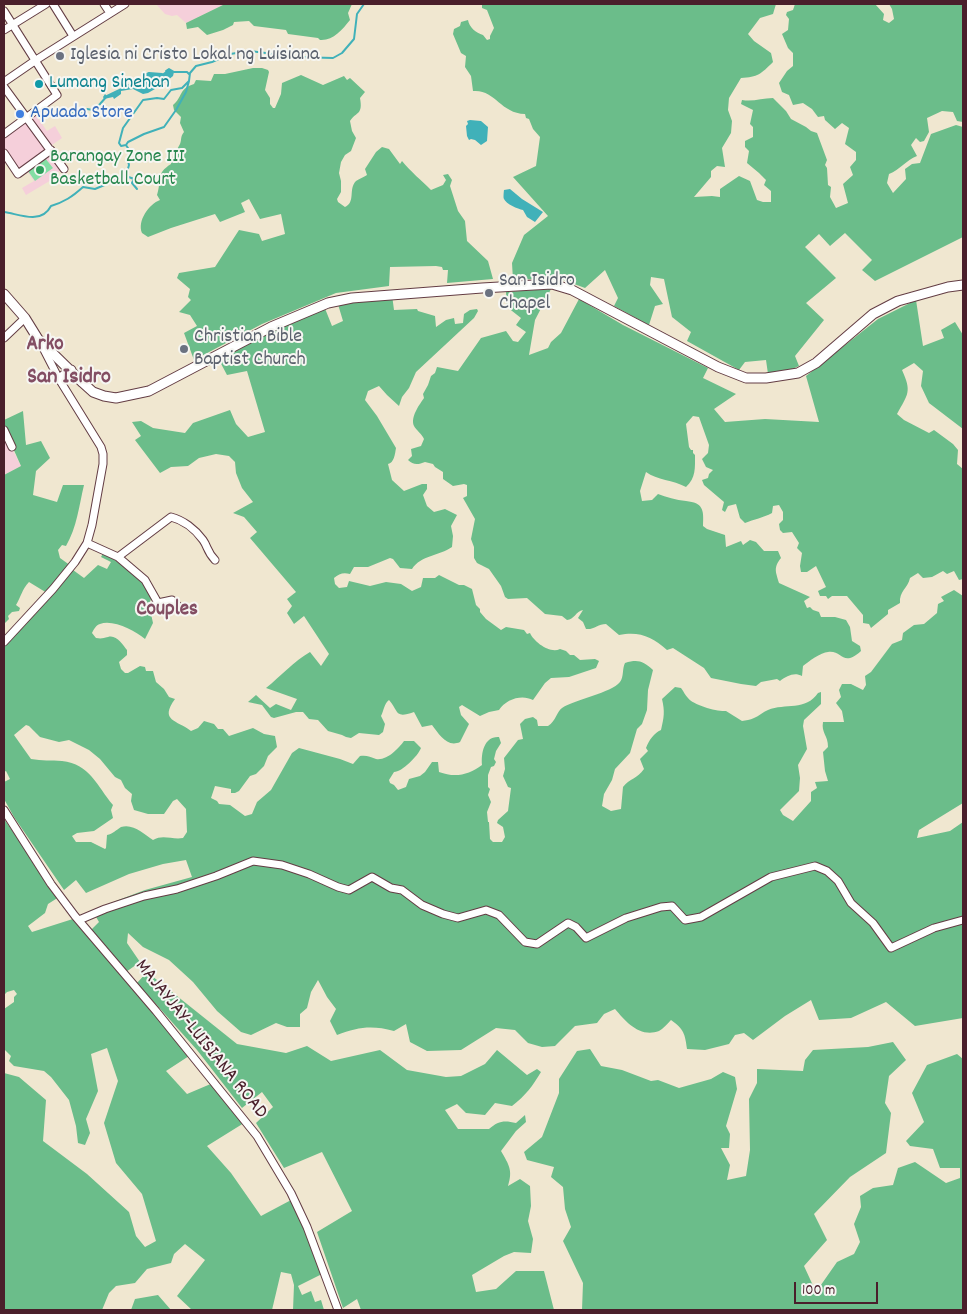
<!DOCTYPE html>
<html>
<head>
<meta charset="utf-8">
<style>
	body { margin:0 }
	#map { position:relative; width:967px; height:1314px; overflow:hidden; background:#f0e7d0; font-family:Dekko,sans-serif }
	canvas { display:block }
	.frame { position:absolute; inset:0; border:5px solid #4a1f2b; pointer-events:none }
	.scale { position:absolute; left:794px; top:1282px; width:84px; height:22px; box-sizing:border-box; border:2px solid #4a1f2b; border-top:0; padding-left:6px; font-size:15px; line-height:18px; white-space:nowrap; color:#4a1f2b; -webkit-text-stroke:4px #f6f6f2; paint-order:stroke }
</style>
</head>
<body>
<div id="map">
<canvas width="967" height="1314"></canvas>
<div class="frame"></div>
<div class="scale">100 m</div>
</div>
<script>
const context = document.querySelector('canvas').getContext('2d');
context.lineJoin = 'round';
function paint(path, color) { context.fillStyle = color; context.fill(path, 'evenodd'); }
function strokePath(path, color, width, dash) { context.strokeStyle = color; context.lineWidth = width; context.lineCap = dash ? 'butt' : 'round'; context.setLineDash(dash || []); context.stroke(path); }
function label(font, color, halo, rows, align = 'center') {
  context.font = font + ' Dekko,sans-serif'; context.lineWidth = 4; context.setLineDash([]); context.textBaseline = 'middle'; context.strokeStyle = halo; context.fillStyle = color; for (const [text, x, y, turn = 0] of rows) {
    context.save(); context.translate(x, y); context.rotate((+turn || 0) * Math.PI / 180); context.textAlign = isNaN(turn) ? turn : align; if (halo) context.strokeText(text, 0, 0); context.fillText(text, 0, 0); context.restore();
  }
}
paint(new Path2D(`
	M156 4H225L186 23 177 15 172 16 165 14Z
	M35 114 47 131 55 126 62 138 49 147 63 169 57 173 58 176 26 195 22 188 34 181 25 168 19 173 4 151V135Z
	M7 439 21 466 4 475V440Z`), '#f5cfda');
paint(new Path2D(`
	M45 158 53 168 35 181 28 171Z`), '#84dea4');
paint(new Path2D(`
	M225 4H352L348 13 350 20C342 30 333 41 320 40L318 38 288 34 286 30 254 26 249 21 234 22 233 25 223 30 207 35 198 27 187 29 186 23Z
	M482 4H776L773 14 760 18 748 34 754 41 771 53 773 62C761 74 758 77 741 78L729 98 728 110 732 121 731 133 722 148 725 167 717 166 711 171V177L694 197 712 196 720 197V189L739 176 750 181 757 200 763 202H771V191L764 185 766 180 759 173 747 163 749 151 745 147V141L753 137V127L750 124 753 110 741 104 742 100C753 102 762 98 773 98L786 111 791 119 806 127 811 131 817 133 827 160 825 165 827 168 828 185 831 187 830 197 836 208 848 203 843 184 853 175 850 167 856 160V152L845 144 849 128 842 123 835 129 825 120 824 116 818 117 812 109 803 103 793 105 789 95 782 92 779 83 787 71 793 66V53L788 48 782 34 788 30 789 19 786 15 787 12 793 10 795 4H875L884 14 883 20 889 23 894 19 892 9 889 4H963V122L957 121 953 112 942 111 927 118 929 132 924 141 920 142 916 138 911 145 917 156C906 160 900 170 889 174L887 183 893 193 906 179 905 169 912 164 920 163 931 134 956 125 963 127V237L875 281 862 270 872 260 845 233 830 246 819 234 805 247 836 278 806 303 824 320 795 356 799 366 785 372 768 374 766 360 745 362 739 370 687 341 691 332 672 317 664 279 651 277 650 285 663 304 655 306 649 325 614 306 618 298 605 270 585 288 558 278 513 280 512 263 524 235 548 216 513 177 536 166 540 137 533 129 529 119 526 118 525 114C500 113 495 89 473 91L471 76 465 67 466 56 461 53 453 34 454 29 460 26 461 22 468 20C469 27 476 33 483 35L487 40 490 39V36L494 28 487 10 482 8Z
	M253 68H262L268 70 269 72 265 90 270 98V104L273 108H275L281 94 282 83 301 75 323 85 344 76 347 80 350 78 365 92 360 98C363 115 357 111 350 121L352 131 356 138 351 151 345 155 341 162 339 173 341 181V192L337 199 338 202 345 207C356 202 348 189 356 181 359 179 364 177 367 175L365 169 376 152 382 147 389 149 400 164 402 161C411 172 421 180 431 190L443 185 446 180 443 175 448 174 452 180 450 186 458 211 465 221 467 241 488 261 493 279 447 283 448 270H443L442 267 436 266 390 267 389 286 336 293 262 324 194 360 184 333 197 326 190 315 179 312 191 300 188 297 190 289 177 278 179 273 215 267 239 230 259 234 262 241 285 234 281 214 260 219 249 199 241 203 245 212 220 222 215 214 171 228 148 237 142 233C137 221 149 204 160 200L157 195C162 181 155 174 171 164 172 155 176 152 180 144 182 139 180 137 184 132L180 123 181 117 174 110 173 105C183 97 178 89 194 84L196 80 211 81 214 74H225Z
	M551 289 535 320 529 355 548 348 551 342 561 333 579 299 623 325 708 368 703 378 736 394 714 409 725 422 765 419 819 422 806 376 878 319 916 300 923 346 944 338 941 330 955 322 963 335V429L929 403 921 386 923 371 914 363 902 370C912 392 908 394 897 414L904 420 929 433 934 430 953 444 958 450 957 464 963 469V579L959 580 954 571 947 574 943 571 932 577 923 578 918 573 910 578C908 588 899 591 900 603L888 610V614L871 628 869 624 863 623V615L847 596H832L828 599 826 596H820L818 591 826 587 816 566 807 572H801L800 566 802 553 797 548 799 543 792 532 783 533 780 530 779 524 783 520V512L779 505 773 506 772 513C763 518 754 519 745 523L740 518 736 504 728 506 725 512 722 510 724 502 704 485 702 480 708 478 709 474 713 470 706 467 702 459 708 453 709 445 699 417 693 416 686 424 689 447 691 450H693V453L695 455C695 468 696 478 686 487 673 480 657 480 646 472L640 491 642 501 652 500 658 494C666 497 676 500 686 501 703 503 704 509 703 526L707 529 725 535 726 547 741 541 743 545 750 540 756 542 764 551H778L781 558C773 568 776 572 779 583L810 597 804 601 807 608 810 607 813 610 819 612 821 617H835L846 620 850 627 852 641 860 646 861 651C842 668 843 650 828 652 821 652 808 662 803 666L802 676C794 672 787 676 780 681L777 679 761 682 756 686 741 684 711 678 704 668 673 648 667 650C652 637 640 631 619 635L606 624C598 624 594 630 586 629L583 622 578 618 583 610C576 611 574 620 567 620L562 616 545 614 527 598 508 599 505 597 501 586 489 569 477 563 474 558V547L471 539 475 519 463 498 467 496V485L464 484 453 486 443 479V472L435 467 433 464 425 462C418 465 413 465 408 460L412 456 411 449 421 446 424 439C422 434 416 430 414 426 410 417 420 404 424 398L423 394 428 385 431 376 435 373 437 367 458 371 481 338 506 331 513 341 518 342 526 332 516 325 521 318 507 307 506 292Z
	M392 295 394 310 417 309 418 311 435 316 436 327 446 320 454 318 455 324 463 323 464 314 470 310 477 309 478 311 474 318 416 372 409 388 402 397 399 406 387 395 379 386 368 391 365 400 377 416 396 448C395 454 394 463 388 464L392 480 404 491 422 484H427V489L423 495 427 506 434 512 445 509 457 515 451 526 453 536 452 547C439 556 421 555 412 569L400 568 393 559 390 558 368 567H354L350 574C343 572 339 574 334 578L335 584 339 588 347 587 349 581 370 586 386 582 401 584 412 591 421 587 423 578H435L439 575 459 585H464L472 589 476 605 480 609V612L486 619 501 630 506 627 524 630 527 634 530 633C534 642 550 654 560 649L566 651 570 655H574L580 660 595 659 599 661 596 668 569 677 551 678 545 683 533 700C522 694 506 699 499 710L489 712 480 716 462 705 459 707 461 715 469 724 460 742C447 748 439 734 432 725L422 727 414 712C394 719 399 711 389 700 384 704 384 710 381 716L385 724 383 732 379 735 359 733 351 738 346 737 342 735 328 731 318 720 309 719 303 712H296L274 718 271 717 262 705 248 702 256 695 270 708 276 704 291 710 297 699 266 688C281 676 294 661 310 652L321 666 329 654 304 616 294 624 287 613 292 606 287 599 296 592 250 538 257 532 244 517 233 513 253 502 242 488 236 473 235 462 229 456 216 454 199 458 188 466 171 467 160 473 135 440 141 436 132 422 141 421 153 428 185 433 193 423 230 410 236 424 248 437 265 432 247 371 227 375 217 356 324 306 332 326 343 321 337 301Z
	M23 411 26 445 41 441 50 458 36 471 33 495 57 502 63 485H84C79 506 77 527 66 546L62 545 58 550 60 558 71 566 47 593 29 582C22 589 21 597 16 605L20 608 19 611 12 612 8 616 9 619 4 624V475L21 466 4 428V420Z
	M104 552 142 580 152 596 149 605 153 623 145 639C135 631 113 619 100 624 96 625 94 629 92 633L96 638C102 639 103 638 108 637 116 634 123 645 127 650V655L119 662 121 669 125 673H128L140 666 145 667 146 671H153L156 682 164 689 169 697 175 699C159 721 177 720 191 731L198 728 204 721 214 724 218 729H223L229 736 253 728 264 734 275 736 277 747 268 756 264 766 256 774 250 776 239 791 235 793H231V789L215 786 211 798 217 801 219 804 230 805 245 816 252 814 257 802 271 790 292 753 299 748 340 759 353 764 360 756C367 755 370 757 376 759 387 761 399 748 404 741H414L421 748C418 756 402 772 394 772L389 780 390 783 394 785 398 790 406 787 409 779 420 776 425 772 432 762H438L439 772C455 778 469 775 482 765 481 753 484 736 499 737L501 743 496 751 494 759 496 762 494 766 491 767 488 775V787L490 789 488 795 491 802 487 812 488 822H489L490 839 493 842H502L505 837 503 827 497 823 498 820 508 811 511 788 508 787 503 776 505 769 504 758 518 740 523 739 520 724 525 719 533 717 537 720 538 726H548C556 721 557 711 562 708 576 699 611 693 620 682 624 677 622 669 625 663 638 659 643 661 653 670L648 690 647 710 642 724 637 729 630 753 615 769 612 780 604 794 602 806 611 811 621 809 623 787C630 778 637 779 644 769L640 759 648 751 646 748C649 740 654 733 661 730 664 717 665 712 662 699L675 687 681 688C684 692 685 695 688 698 693 705 718 712 726 711L742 721C746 720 750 720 754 718 759 716 763 712 768 710 785 703 806 711 818 693L821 692V704L804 720 803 726 807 749 798 765 800 778 799 791 780 810 783 815 793 821 811 801V792L817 788 815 782 828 781 825 771 823 752 828 747C828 735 821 733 823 722H844L842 711 836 703 841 697 839 690 842 684H851L863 690 866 685 865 676 871 672 892 644 902 640 903 633 914 625 924 624 937 613 938 604 944 601 941 597 954 590 963 596V687L962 688 963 691V803L919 830 917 838 950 831 963 822V1018L915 1026 886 1002 851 1018 819 1020 811 1000 785 1016 753 1040 744 1033 735 1035 729 1044 705 1050 687 1049C685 1034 684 1029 671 1020 667 1024 663 1029 659 1031 640 1038 626 1022 615 1009L604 1014 597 1023 575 1026 555 1046 542 1047 528 1043 515 1030 496 1028 461 1050 427 1051 410 1042 406 1024 394 1031C372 1025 358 1027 337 1035L330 1021 336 1009 327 997 318 980 311 992 307 1008 300 1014V1027H287L276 1023 251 1035 241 1032 217 1011 193 982 169 960 143 947 128 933 127 943 140 962 126 972 91 930 99 922 92 910 145 890 192 877 186 860 163 864 129 874 86 893 76 880 64 890 14 817 4 799V782L10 779 6 771 4 772V646L73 570 84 578 98 565 107 569 111 562 101 557ZM26 725 29 726 40 737 59 742 69 740 89 750 100 759 115 777 121 780 125 788 132 794 131 801 134 810 148 814H164L173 801 177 799 186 809 187 832 183 838C172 840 163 834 153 840 144 834 133 823 121 827 116 830 113 834 107 835L106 848 105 849 91 842H76L72 836 77 833 94 831 113 818 111 810 113 805C97 786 90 764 62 761 51 760 42 761 31 759L14 735Z
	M4 819 59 897 48 904 45 913 28 926 32 932 76 918 189 1056 166 1071 187 1094 213 1083 244 1123 207 1146 231 1173 261 1216 293 1199 322 1274 298 1286 302 1295 311 1291 315 1302 321 1300 324 1310H293L294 1285 291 1274 281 1272 272 1310H192L177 1296 205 1260 185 1244 174 1254 171 1263 147 1269 135 1283 116 1286 109 1293 102 1310H4V1073L19 1077 46 1100 43 1141 87 1174 129 1212 136 1236 145 1247 156 1241 142 1194 116 1163 104 1123 118 1081 107 1048 91 1054 98 1091 86 1119 90 1133 85 1145 78 1143 76 1126 69 1100 51 1077 44 1071 14 1066 9 1061 11 1056 4 1049V1009L14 1002V997L17 994 14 990 7 992 4 995Z
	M147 972 237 1044 286 1053 307 1046 331 1061 380 1050 407 1070 446 1077 461 1076 485 1064 497 1050 527 1075 537 1069 541 1072C532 1087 526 1095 512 1106L495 1103 485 1115 466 1113 457 1104 445 1110 458 1129H489C498 1121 504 1120 516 1123L525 1115 526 1122 516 1131 501 1151C509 1165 513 1170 508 1186L520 1179 530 1186 531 1206 528 1221 533 1239 531 1253 514 1252 504 1256 472 1275 476 1292 496 1289 516 1271H544L554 1310H361L357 1299 343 1308 317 1232 352 1211 322 1152 284 1168 256 1123 273 1107 262 1092 242 1108 197 1050 137 983Z
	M893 1042 906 1060 889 1076 885 1103 891 1113 886 1153 850 1177 814 1214 827 1240 804 1266 816 1292 837 1262 854 1254 860 1242 854 1224 861 1207 860 1196 873 1188 893 1185 898 1168 915 1162 946 1183 960 1178V1168H940L933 1149 910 1146 906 1141 924 1122 912 1093 927 1065 957 1054 963 1059V1310H582L583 1283 563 1241 571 1227 565 1209 563 1187 551 1177 554 1167 527 1160 524 1152 542 1137 559 1093V1079L577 1051 590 1049 601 1066 622 1070 651 1081 658 1080 679 1088 711 1079 723 1072 735 1077 737 1089 726 1126 730 1134 729 1148H721L730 1165 727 1180 746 1176 750 1150 749 1099 757 1083V1069L803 1071 805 1060 813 1050 868 1047Z
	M158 1295 171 1310H131L135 1299Z`), '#6bbd8a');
paint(new Path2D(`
	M169 69 174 72 173 76 162 85 148 93 143 94 133 89 121 91V94L114 99 113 97 104 99 103 97 105 94 107 96 119 91 121 88C132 85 132 79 143 77L144 74 149 73 162 74Z
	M470 120 481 121 488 127 487 141 481 145 475 140 471 139 469 140 467 136 466 126 468 124 467 121Z
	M510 189 522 199 543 212 535 222 527 217 523 210C518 209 506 204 504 199 503 198 504 190 504 190Z`), '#40b1b9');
strokePath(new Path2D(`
	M166 71 169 69 174 72H187L189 74
	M143 76 149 73 162 74
	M189 81 182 88 171 90 164 99 157 98 143 100 123 128 119 143 121 146 126 145 128 142 144 134 164 127 176 110 186 92 189 81 190 73 196 66 212 62 230 54 250 51 297 57 333 58 342 53 354 39 357 14 364 4
	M72 113H81L87 109 93 110 100 104 107 96 130 85
	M126 176 134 179 132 183 137 189
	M4 212C19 214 41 225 51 206 64 202 72 197 83 187L95 189 126 176 129 165 128 161 131 153 126 145`), '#40b1b9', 2);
const minor = new Path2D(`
	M53 4 73 36
	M104 4 110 13
	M4 11 57 95 4 134
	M4 30 46 4
	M4 82 36 60 125 4
	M4 87 64 169
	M4 153 18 174 51 150
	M4 338 25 318
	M4 430 12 447
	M87 543 118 557 145 580 158 603 172 600 180 608
	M118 557 171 517C183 520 195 529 203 540 208 547 207 552 215 560
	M4 642 53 589 75 562 87 543 92 525 103 464V454L101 447 59 379 42 346
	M4 810 51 884 75 916 156 1011 257 1136 291 1193 307 1227 338 1310
	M79 920 105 909 144 896 177 889 216 876 253 861 282 865 309 874 338 887 349 890 372 877 391 888 402 890 422 905 443 914 458 918 486 910 499 915 525 942 537 944 568 923 576 927 586 938 626 918 661 907 672 906 685 920 701 917 771 877 815 866 827 871 838 881 851 903 873 923 891 948 934 928 963 920`);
const major = new Path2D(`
	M4 294 25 318 38 339 83 383 93 392 104 396 116 398 149 391 271 327 328 303 352 298 482 288 552 284 572 290 718 367 746 378H766L798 373 816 363 873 314 898 301 948 287 963 285
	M59 379 71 370`);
strokePath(minor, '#633d44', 9);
strokePath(major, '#633d44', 11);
strokePath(minor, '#fff', 7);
strokePath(major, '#fff', 9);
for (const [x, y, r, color] of [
	[60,56,5,"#6b7280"],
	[39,84,5,"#0f9aa8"],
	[20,114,5,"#3f7fe0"],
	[40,170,5,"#2e9e5b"],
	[489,293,5,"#6b7280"],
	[184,349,5,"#6b7280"]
]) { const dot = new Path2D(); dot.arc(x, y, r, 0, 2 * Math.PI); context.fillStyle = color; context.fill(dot); strokePath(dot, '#f6f6f2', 2); }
label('20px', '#5b616d', '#f6f6f2', [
	["Iglesia ni Cristo Lokal ng Luisiana",70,56],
	["San Isidro",499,282],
	["Chapel",499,305],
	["Christian Bible",194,338],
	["Baptist Church",194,361]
], 'left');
label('20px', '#0d838f', '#f6f6f2', [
	["Lumang Sinehan",49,84]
], 'left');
label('20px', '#366cbe', '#f6f6f2', [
	["Apuada Store",30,114]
], 'left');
label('20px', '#27864d', '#f6f6f2', [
	["Barangay Zone III",50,158],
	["Basketball Court",50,181]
], 'left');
label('20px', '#4a1f2b', '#f6f6f2', [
	["MAJAYJAY-LUISIANA ROAD",200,1040,51]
]);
label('bold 21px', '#834e63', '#f6f6f2', [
	["Arko",45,346],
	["Couples",167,611]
]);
label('bold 22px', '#834e63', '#f6f6f2', [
	["San Isidro",69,379]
]);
</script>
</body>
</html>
